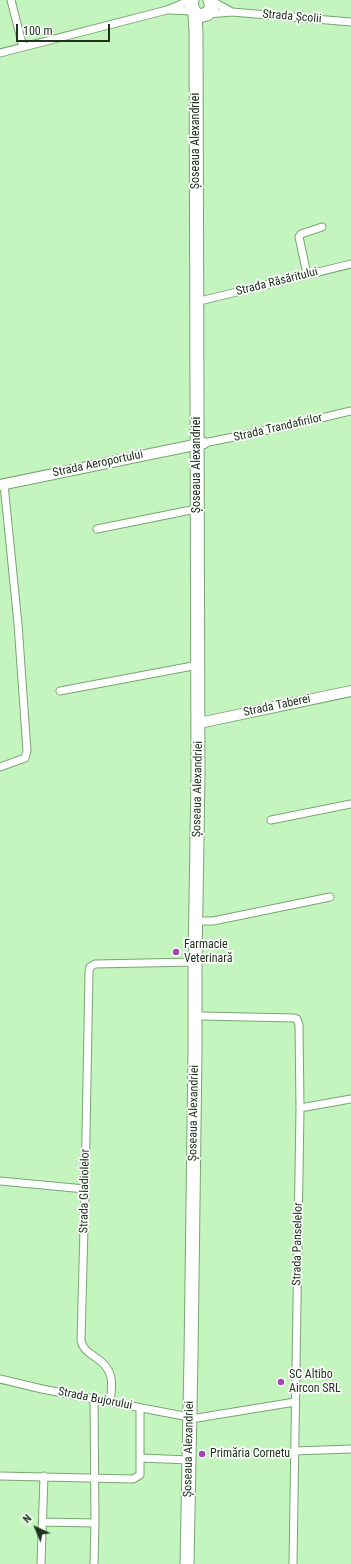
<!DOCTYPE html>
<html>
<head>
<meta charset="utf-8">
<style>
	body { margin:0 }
	#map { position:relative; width:351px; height:1564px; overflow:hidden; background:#c4f5bf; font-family:"Roboto Condensed",sans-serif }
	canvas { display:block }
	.north { position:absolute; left:16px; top:1508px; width:40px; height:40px; -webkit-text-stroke:3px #fff; paint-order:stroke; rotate:316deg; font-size:11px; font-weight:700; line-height:16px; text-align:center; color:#20331e }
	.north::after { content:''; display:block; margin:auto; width:14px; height:18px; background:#20331e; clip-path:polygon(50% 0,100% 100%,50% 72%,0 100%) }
	.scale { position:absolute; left:16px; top:24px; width:94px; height:18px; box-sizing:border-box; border:2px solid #20331e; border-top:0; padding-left:5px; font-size:12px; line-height:14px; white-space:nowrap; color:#20331e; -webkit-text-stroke:3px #fff; paint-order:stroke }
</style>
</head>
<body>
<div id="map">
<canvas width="351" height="1564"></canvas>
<div class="north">N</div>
<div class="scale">100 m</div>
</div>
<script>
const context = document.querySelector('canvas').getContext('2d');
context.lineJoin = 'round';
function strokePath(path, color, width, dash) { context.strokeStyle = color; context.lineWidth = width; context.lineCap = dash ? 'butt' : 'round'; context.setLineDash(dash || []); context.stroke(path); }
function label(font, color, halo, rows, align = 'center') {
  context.font = font + ' "Roboto Condensed",sans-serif'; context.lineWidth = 3.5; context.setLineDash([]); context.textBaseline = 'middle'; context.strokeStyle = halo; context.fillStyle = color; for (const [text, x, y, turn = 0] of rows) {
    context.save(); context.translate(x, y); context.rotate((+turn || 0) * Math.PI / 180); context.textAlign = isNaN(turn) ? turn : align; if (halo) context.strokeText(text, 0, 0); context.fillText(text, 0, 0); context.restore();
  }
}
const street = new Path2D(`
	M11 0 23 47
	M210 0 232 12
	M169 10 192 11
	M207 14 232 12 351 22
	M0 53 167 10 191 0
	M307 274 299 237 301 234 322 227
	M204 300 351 264
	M204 443 283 427 351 411
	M97 529 196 509
	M60 691 198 665
	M0 767 25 758 27 751 18 624 4 484
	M271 820 351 804
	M203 921H213L330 897
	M201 1016 294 1018 297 1019 299 1025 300 1108 293 1564
	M300 1108 351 1099
	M0 1181 85 1189
	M0 1379 42 1389 189 1417
	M110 1402C113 1382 114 1369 95 1357 88 1352 83 1349 81 1341L85 1189 89 972 90 967 95 964 195 962
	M140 1408V1458L189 1460
	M197 1418 295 1402
	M294 1451 351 1449
	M0 1476 133 1479 140 1475V1458
	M43 1522 95 1523
	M41 1564 44 1476
	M94 1564 95 1523 94 1399`);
const secondary = new Path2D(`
	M0 485 204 443
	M204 722 351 691`);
const highway = new Path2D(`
	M195 14 199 16 207 14 212 8 210 0
	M187 1564 191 1357 195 1050V962L198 776 196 32 195 14 191 5 192 0`);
strokePath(street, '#78a673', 9);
strokePath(secondary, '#78a673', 12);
strokePath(highway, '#78a673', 15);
strokePath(street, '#fff', 7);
strokePath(secondary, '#fff', 10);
strokePath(highway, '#fff', 13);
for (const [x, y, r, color] of [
	[176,952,4,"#a246b0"],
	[281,1382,4,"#a246b0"],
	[202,1454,4,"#a246b0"]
]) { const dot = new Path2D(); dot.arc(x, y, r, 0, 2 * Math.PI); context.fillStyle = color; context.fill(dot); strokePath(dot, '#fff', 1.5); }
label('12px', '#20331e', '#fff', [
	["Strada Școlii",292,17,5],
	["Șoseaua Alexandriei",196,141,-90],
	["Strada Răsăritului",277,282,-14],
	["Strada Trandafirilor",278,428,-13],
	["Strada Aeroportului",98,464,-12],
	["Șoseaua Alexandriei",197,465,-90],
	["Strada Taberei",277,706,-12],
	["Șoseaua Alexandriei",198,789,-89],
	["Șoseaua Alexandriei",194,1113,-89],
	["Strada Gladiolelor",85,1191,-89],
	["Strada Panselelor",298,1244,-89],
	["Strada Bujorului",95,1399,11],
	["Șoseaua Alexandriei",189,1449,-89]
]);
label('12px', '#20331e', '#fff', [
	["Farmacie",184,945],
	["Veterinară",184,959],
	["SC Altibo",289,1375],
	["Aircon SRL",289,1389],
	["Primăria Cornetu",210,1454]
], 'left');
</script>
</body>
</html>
